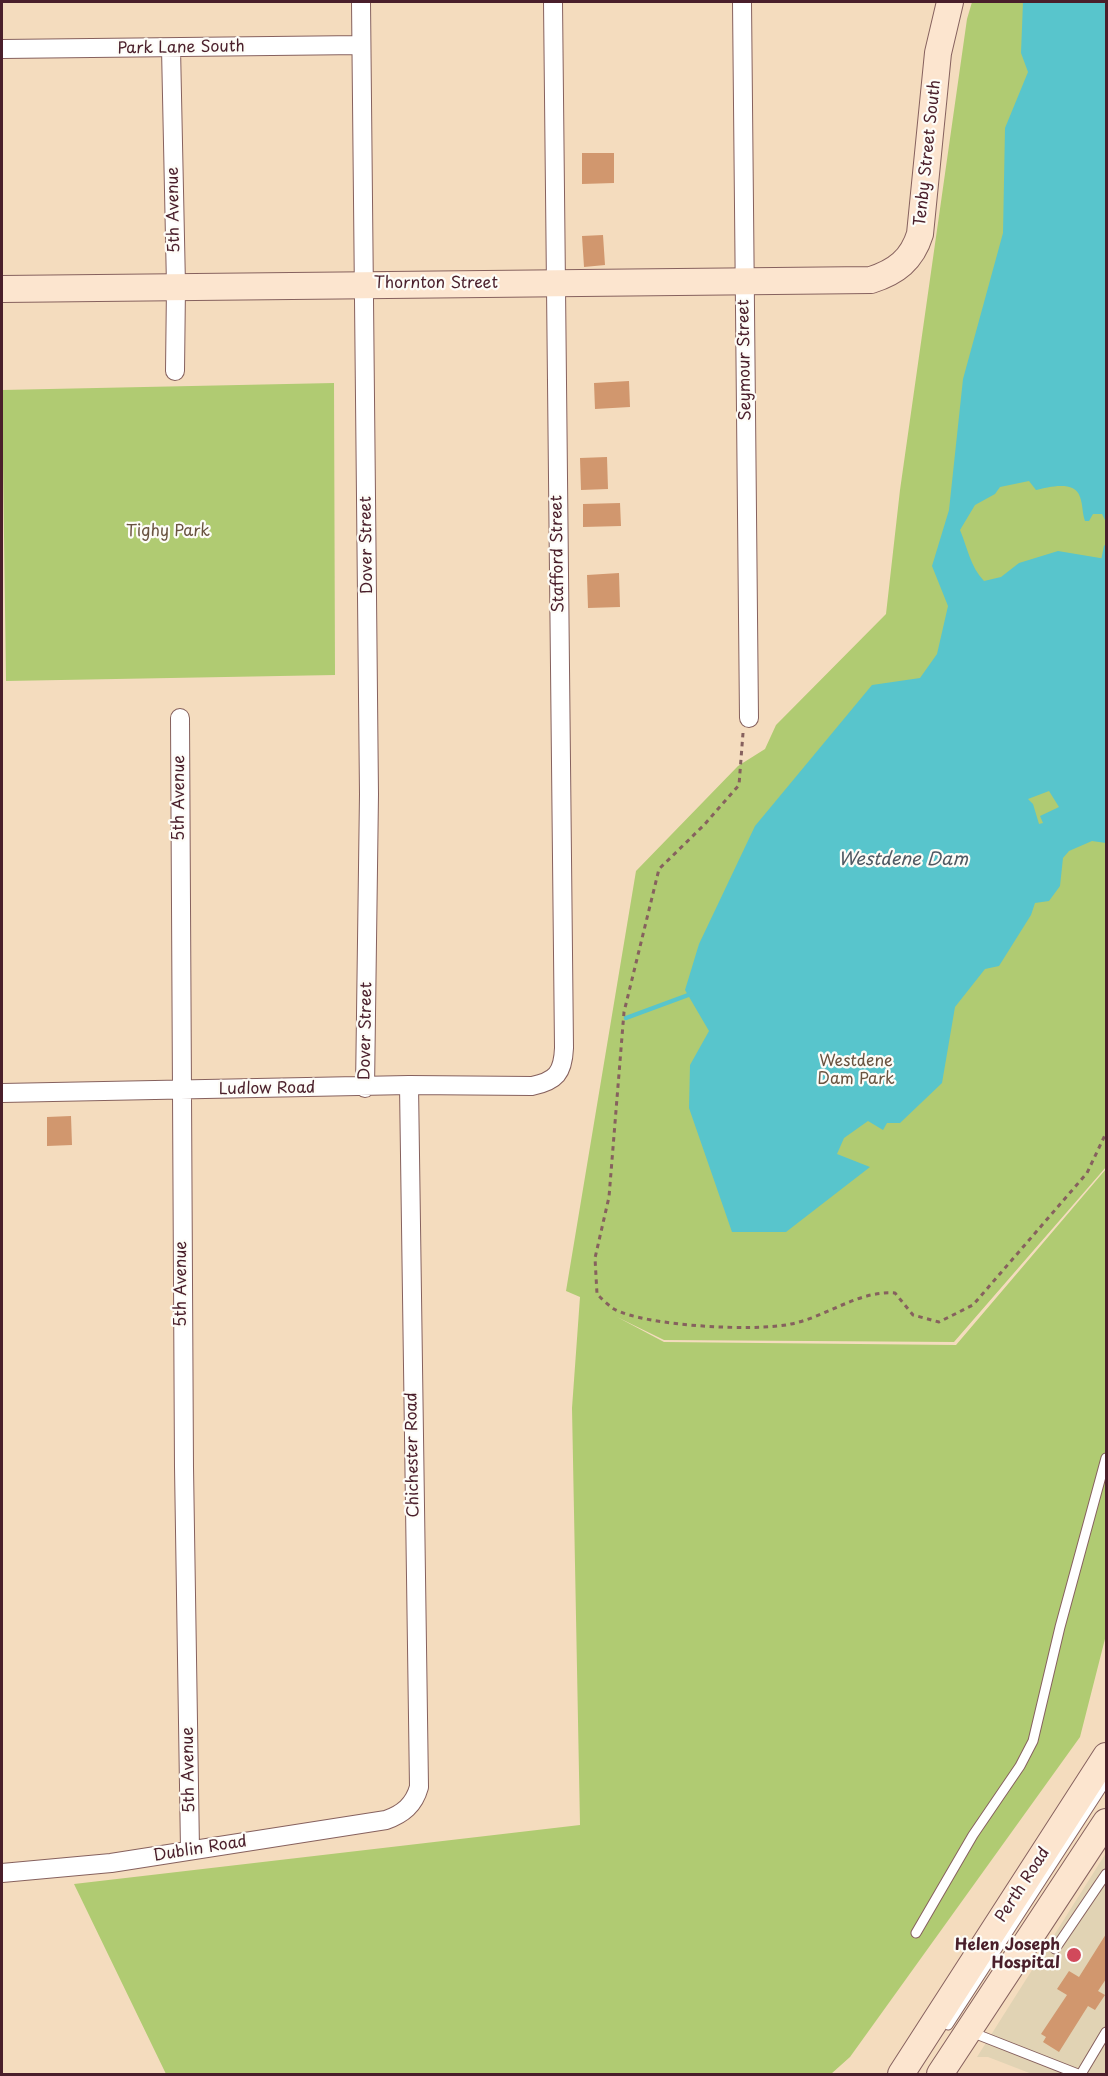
<!DOCTYPE html>
<html>
<head>
<meta charset="utf-8">
<style>
	body { margin:0 }
	#map { position:relative; width:1108px; height:2076px; overflow:hidden; background:#f4dcbe; font-family:"Playpen Sans",sans-serif }
	canvas { display:block }
	.frame { position:absolute; inset:0; border:3px solid #4a1f2b; pointer-events:none }
</style>
</head>
<body>
<div id="map">
<canvas width="1108" height="2076"></canvas>
<div class="frame"></div>
</div>
<script>
const context = document.querySelector('canvas').getContext('2d');
context.lineJoin = 'round';
function paint(path, color) { context.fillStyle = color; context.fill(path, 'evenodd'); }
function strokePath(path, color, width, dash) { context.strokeStyle = color; context.lineWidth = width; context.lineCap = dash ? 'butt' : 'round'; context.setLineDash(dash || []); context.stroke(path); }
function label(font, color, halo, rows, align = 'center') {
  context.font = font + ' "Playpen Sans",sans-serif'; context.lineWidth = 4.5; context.setLineDash([]); context.textBaseline = 'middle'; context.strokeStyle = halo; context.fillStyle = color; for (const [text, x, y, turn = 0] of rows) {
    context.save(); context.translate(x, y); context.rotate((+turn || 0) * Math.PI / 180); context.textAlign = isNaN(turn) ? turn : align; if (halo) context.strokeText(text, 0, 0); context.fillText(text, 0, 0); context.restore();
  }
}
paint(new Path2D(`
	M1106 1853V2074H1032L988 2057H977Z`), '#e1d3b4');
paint(new Path2D(`
	M972 2H1106V1167L954 1342 664 1340 617 1317 664 1342 956 1345 1106 1169V1635L1080 1737 850 2057 831 2074H166L74 1884 580 1825 572 1408 580 1297 566 1291 636 871 738 766 765 749 776 725 886 614 900 490 967 19Z
	M334 383 335 675 6 681 2 390Z`), '#b0cb72');
paint(new Path2D(`
	M1023 2H1106V522L1102 514H1093L1089 521H1085C1082 513 1083 505 1080 497 1075 480 1049 487 1036 490L1029 481 1000 487 995 494 975 505 960 530C968 549 970 566 984 581L1001 577 1019 563 1058 551 1106 559V843L1092 841 1069 851 1063 858 1060 886 1049 901 1035 903 1031 915 999 966 985 969 955 1007 942 1083 900 1123H887L883 1130 868 1121 844 1138 837 1154 870 1167 786 1232H732L689 1108 690 1065 709 1031 685 990 699 944 755 826 872 685 920 678 937 654 948 606 932 566 949 510 963 379 1003 233 1005 128 1028 72 1021 53ZM1049 791 1059 807 1040 816 1043 823 1039 824 1033 804 1028 799Z`), '#58c5cc');
strokePath(new Path2D(`
	M1103 562 1106 547
	M626 1018 691 994`), '#58c5cc', 4.5);
paint(new Path2D(`
	M582 153H614V183L582 184Z
	M603 235 605 265 584 267 582 236Z
	M629 381 630 407 595 409 594 383Z
	M607 457 608 489 581 490 580 458Z
	M620 503 621 526 583 527V504Z
	M619 573 620 607 588 608 587 575Z
	M71 1116 72 1145 47 1146V1117Z
	M1106 1934V1979L1098 1991 1105 1995 1095 2010 1088 2006 1059 2052 1043 2042 1046 2037 1041 2034 1067 1995 1057 1989 1069 1971 1079 1977Z`), '#d1976e');
const lane = new Path2D(`
	M916 1933 973 1835 1020 1766 1033 1741 1060 1627 1106 1458
	M1055 1949 1106 1874
	M948 2025 1106 1781
	M971 2032 1078 2074
	M1081 2074 1106 2032`);
const street = new Path2D(`
	M361 2 369 794 365 1088
	M742 2 749 718
	M171 48 176 286 175 371
	M2 49 361 45
	M180 718 184 1467 190 1850
	M2 1093 409 1085 532 1086C556 1081 563 1073 564 1048L553 2
	M2 1873 111 1863 386 1820C403 1814 414 1805 419 1787L409 1085`);
const secondary = new Path2D(`
	M2 289 871 280C896 272 912 260 920 234L938 53 950 2
	M901 2074 1106 1756
	M940 2074 1106 1822`);
strokePath(lane, '#86615e', 11);
strokePath(street, '#86615e', 20);
strokePath(secondary, '#86615e', 28);
strokePath(new Path2D(`
	M743 733 739 785 704 825 659 869 624 1012 609 1197 595 1258 597 1294C602 1299 608 1305 614 1309 645 1326 755 1332 791 1324 826 1317 859 1290 895 1293L913 1315 939 1322 973 1305 1087 1173 1106 1133`), '#86615e', 3, [4.5, 4.5]);
strokePath(lane, '#fff', 9);
strokePath(street, '#fff', 18);
strokePath(secondary, '#fce5cf', 26);
for (const [x, y, r, color] of [
	[1074,1955,8,"#d1495b"]
]) { const dot = new Path2D(); dot.arc(x, y, r, 0, 2 * Math.PI); context.fillStyle = color; context.fill(dot); strokePath(dot, '#fdfcf7', 2); }
label('16px', '#4a1f2b', '#fdfcf7', [
	["Park Lane South",181,48,-1],
	["Tenby Street South",928,153,-84],
	["5th Avenue",174,210,-91],
	["Thornton Street",436,284],
	["Seymour Street",745,360,-91],
	["Dover Street",367,545,-91],
	["Stafford Street",558,554,-91],
	["5th Avenue",180,798,-90],
	["Dover Street",366,1031,-89],
	["Ludlow Road",267,1089,-1],
	["5th Avenue",182,1284,-90],
	["Chichester Road",413,1455,-91],
	["5th Avenue",189,1770,-91],
	["Dublin Road",200,1849,-9],
	["Perth Road",1023,1885,-57]
]);
label('16px', '#695340', '#fdfcf7', [
	["Tighy Park",168,532],
	["Westdene",856,1062],
	["Dam Park",856,1080]
]);
label('bold 16px', '#4a1f2b', '#fdfcf7', [
	["Helen Joseph",1060,1946],
	["Hospital",1060,1964]
], 'right');
label('italic 18px', '#4f5963', '#fdfcf7', [
	["Westdene Dam",903,860]
]);
</script>
</body>
</html>
